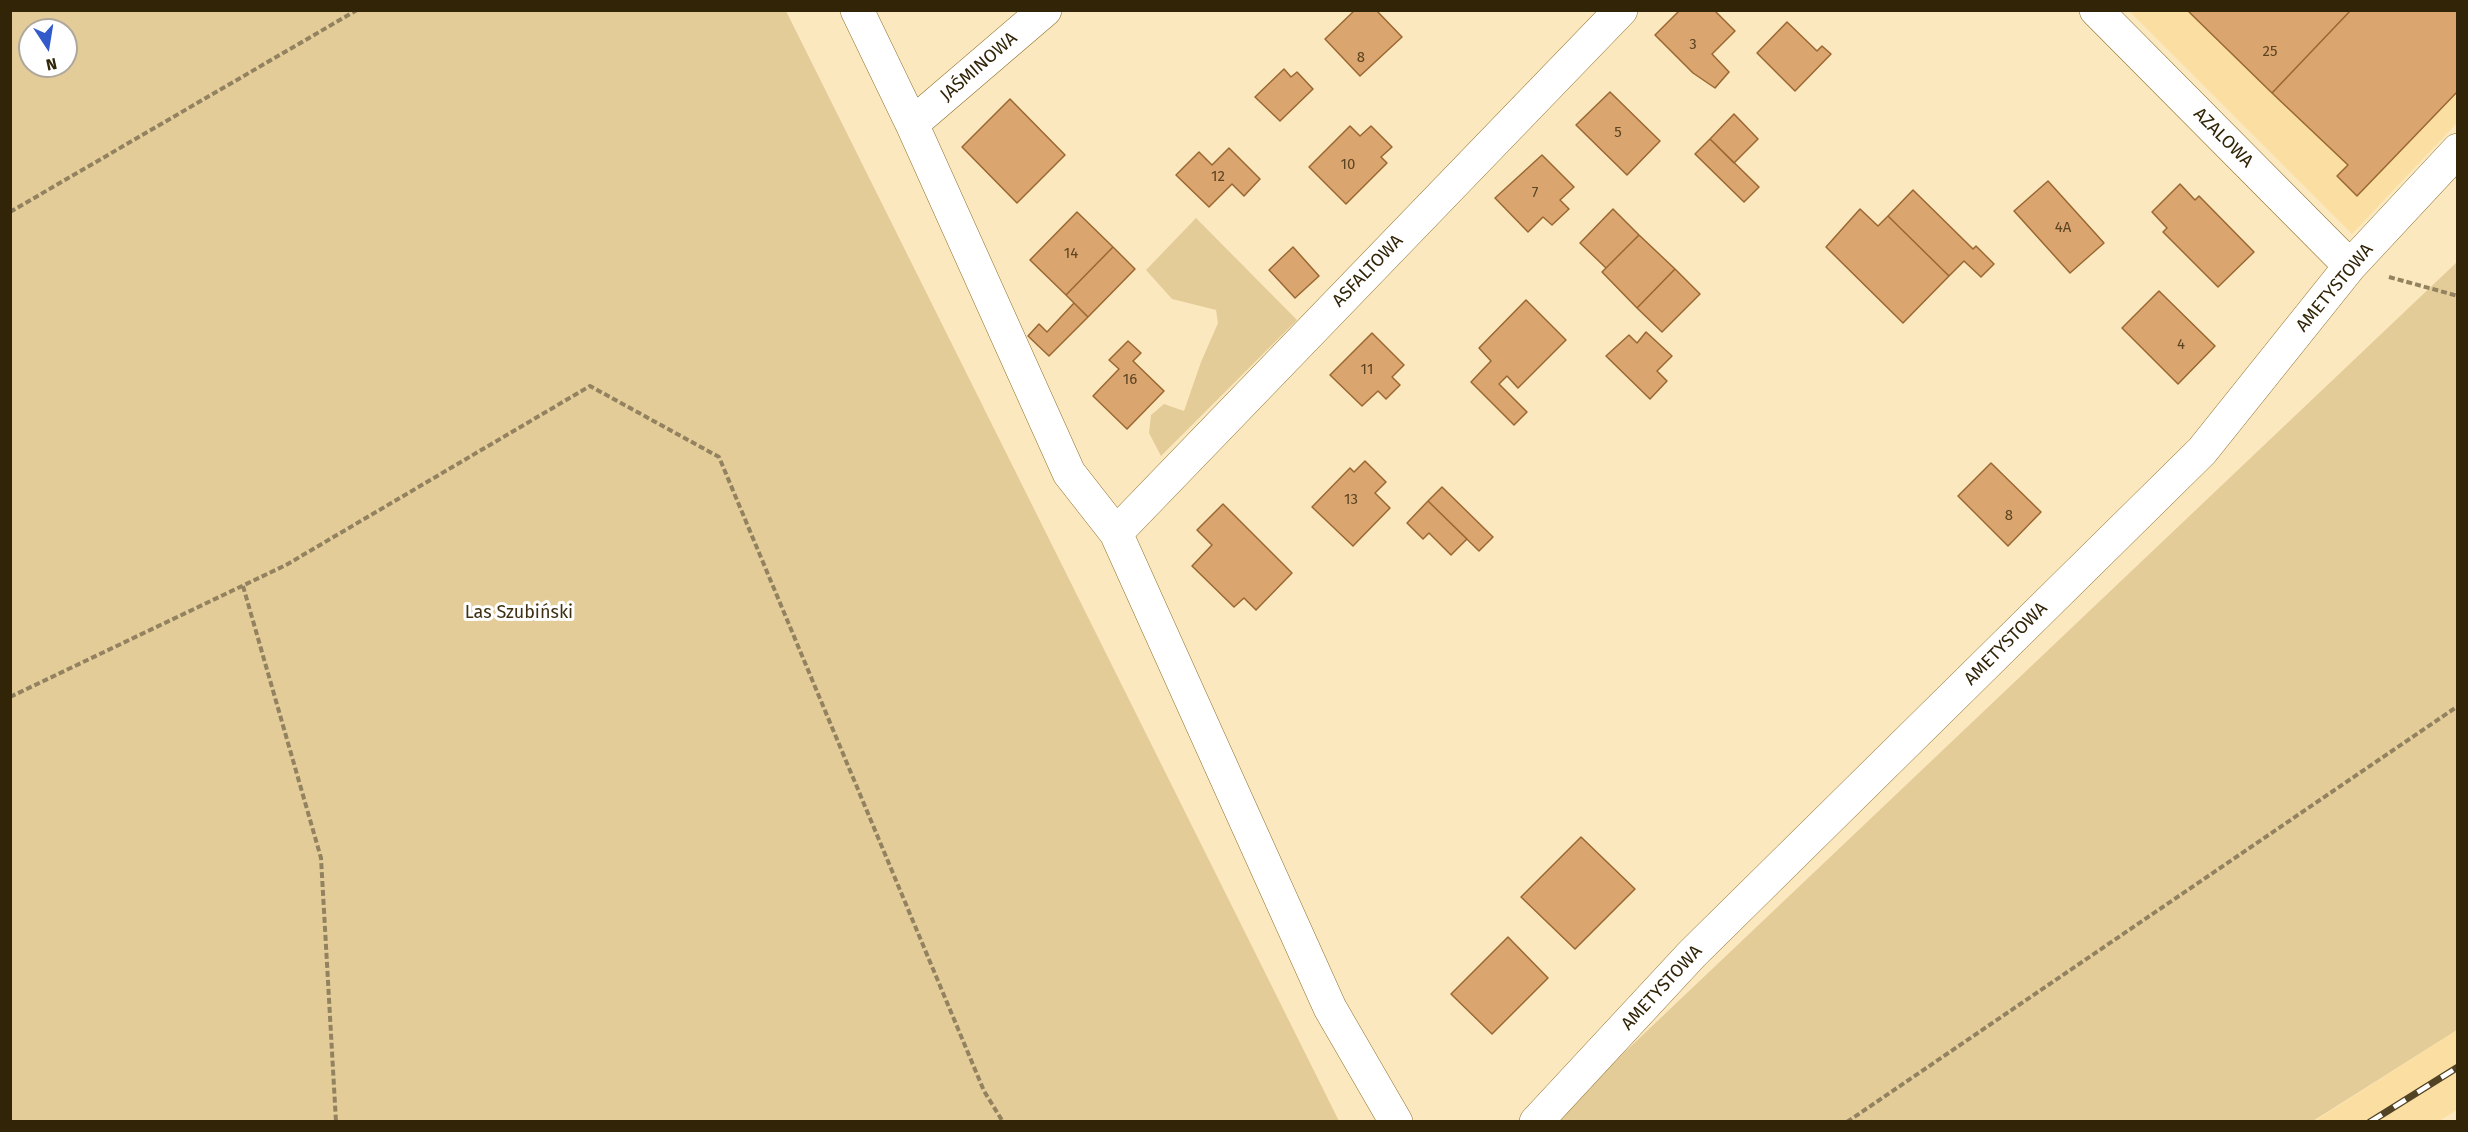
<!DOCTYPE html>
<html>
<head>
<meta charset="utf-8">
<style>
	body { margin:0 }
	#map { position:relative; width:2468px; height:1132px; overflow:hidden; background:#fce8bf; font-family:"Fira Sans",sans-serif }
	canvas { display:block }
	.frame { position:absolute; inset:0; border:12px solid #312407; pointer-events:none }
	.north { position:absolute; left:18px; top:18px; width:60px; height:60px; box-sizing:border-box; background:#fff; border:2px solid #ada79c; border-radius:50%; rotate:168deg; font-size:16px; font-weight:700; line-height:24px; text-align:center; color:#312407 }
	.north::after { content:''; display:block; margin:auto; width:21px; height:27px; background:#325aca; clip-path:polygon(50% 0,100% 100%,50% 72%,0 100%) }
</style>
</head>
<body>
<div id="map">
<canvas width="2468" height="1132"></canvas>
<div class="frame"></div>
<div class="north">N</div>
</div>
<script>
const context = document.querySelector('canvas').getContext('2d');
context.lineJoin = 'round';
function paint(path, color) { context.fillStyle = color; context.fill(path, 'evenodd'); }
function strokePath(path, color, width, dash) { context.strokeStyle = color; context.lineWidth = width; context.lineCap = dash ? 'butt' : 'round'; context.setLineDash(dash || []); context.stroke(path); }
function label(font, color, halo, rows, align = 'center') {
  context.font = font + ' "Fira Sans",sans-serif'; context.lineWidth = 6; context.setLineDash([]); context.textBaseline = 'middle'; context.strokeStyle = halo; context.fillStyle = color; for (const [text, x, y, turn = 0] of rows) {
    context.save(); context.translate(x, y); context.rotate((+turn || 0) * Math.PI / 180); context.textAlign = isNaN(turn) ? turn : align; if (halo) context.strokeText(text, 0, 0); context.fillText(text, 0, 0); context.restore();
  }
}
paint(new Path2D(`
	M2129 11H2457V123L2352 234Z
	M2457 1030V1110L2439 1121 2313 1122Z`), '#fbdfa2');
paint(new Path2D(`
	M10 11H786L1339 1121H11ZM30 30H66V66H30Z
	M1196 218 1297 320 1161 456 1149 433 1151 415 1164 404 1184 411 1201 362 1218 323 1216 310 1172 299 1146 270Z
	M2457 262V1030L2313 1121 1551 1122Z`), '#e4cc99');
const building = new Path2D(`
	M1355 10H1376L1402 37 1360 76 1325 39Z
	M1680 10H1714L1735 31 1712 54 1729 72 1715 88 1693 73 1655 35Z
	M2187 10H2351L2272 93Z
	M2351 10H2458V91L2357 196 2337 176 2348 165 2272 93Z
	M1787 22 1817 51 1822 46 1831 54 1795 91 1757 53Z
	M1284 69 1291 77 1297 72 1313 89 1280 121 1255 97Z
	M1610 92 1660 141 1627 175 1576 125Z
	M1010 99 1065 155 1017 203 962 147Z
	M1734 114 1758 139 1734 163 1710 139Z
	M1350 126 1360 136 1371 126 1392 147 1381 157 1387 163 1346 204 1309 167Z
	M1710 139 1759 187 1744 202 1695 154Z
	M1229 148 1260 179 1244 196 1232 184 1209 207 1176 175 1199 152 1212 165Z
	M1542 155 1574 187 1560 200 1569 209 1552 225 1543 217 1528 232 1495 198Z
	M2048 181 2104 243 2070 273 2014 211Z
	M2180 184 2195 200 2199 196 2254 252 2218 287 2163 232 2167 228 2152 212Z
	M1913 190 1973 249 1976 246 1994 264 1981 277 1964 261 1949 276 1888 216Z
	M1613 209 1639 235 1606 268 1580 243Z
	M1860 209 1878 226 1888 216 1949 276 1903 323 1826 247Z
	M1077 212 1113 247 1066 295 1030 260Z
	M1639 235 1675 269 1637 308 1602 272Z
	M1113 247 1135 269 1088 317 1066 295Z
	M1293 247 1319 276 1295 298 1269 270Z
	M1675 269 1700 294 1662 332 1637 308Z
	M2159 291 2215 346 2178 384 2122 328Z
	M1526 300 1566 340 1518 388 1507 376 1499 384 1527 412 1514 425 1471 382 1491 361 1479 348Z
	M1074 303 1088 317 1049 356 1028 336 1039 324 1047 332Z
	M1646 332 1672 356 1657 371 1667 381 1650 399 1606 356 1629 335 1637 343Z
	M1372 333 1404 365 1392 377 1400 385 1386 399 1378 391 1362 406 1330 375Z
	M1128 341 1141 353 1133 361 1164 391 1127 429 1093 396 1119 369 1109 360Z
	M1365 461 1386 482 1375 493 1390 508 1353 546 1312 507 1350 468 1354 472Z
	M1991 463 2041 512 2008 546 1958 496Z
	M1442 487 1493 537 1479 551 1428 501Z
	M1428 501 1467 539 1451 555 1429 533 1423 539 1407 523Z
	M1223 504 1292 573 1256 610 1244 598 1234 607 1192 566 1212 545 1197 530Z
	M1581 837 1635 889 1575 949 1521 897Z
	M1508 937 1548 978 1492 1034 1451 994Z`);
paint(building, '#dba56f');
strokePath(building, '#996731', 1.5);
const minor = new Path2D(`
	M857 10 912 124 1069 473 1116 533 1330 1008 1396 1122
	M2096 10 2350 266
	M912 124 1045 10
	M1116 533 1621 10
	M1536 1122 1692 954 2202 451 2350 266 2458 150`);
strokePath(minor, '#8e702a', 34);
strokePath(new Path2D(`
	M10 212 357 10
	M2389 277 2458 296
	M243 586 321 858 336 1122
	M10 697 286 565 590 386 719 457 984 1091 1003 1122
	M1847 1122 2458 706`), '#92825f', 4, [6, 3]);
strokePath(minor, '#fff', 33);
const rail = new Path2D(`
	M2370 1122 2458 1067`);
strokePath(rail, '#514324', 7);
strokePath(rail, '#fff', 4.5, [14]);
label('15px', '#5c4421', null, [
	["3",1693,45],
	["25",2270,52],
	["8",1361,58],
	["5",1618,133],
	["10",1348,165],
	["12",1218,177],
	["7",1535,193],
	["4A",2063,228],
	["14",1071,254],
	["4",2181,345],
	["11",1367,370],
	["16",1130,380],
	["13",1351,500],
	["8",2009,516]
]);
label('18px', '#312407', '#fff', [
	["JAŚMINOWA",979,67,-41],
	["AZALOWA",2223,138,45],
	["ASFALTOWA",1368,271,-46],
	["AMETYSTOWA",2335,288,-50],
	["AMETYSTOWA",2006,644,-45],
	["AMETYSTOWA",1662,988,-47]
]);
label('18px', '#3e3010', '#fff', [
	["Las Szubiński",519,613]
]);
</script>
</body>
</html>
